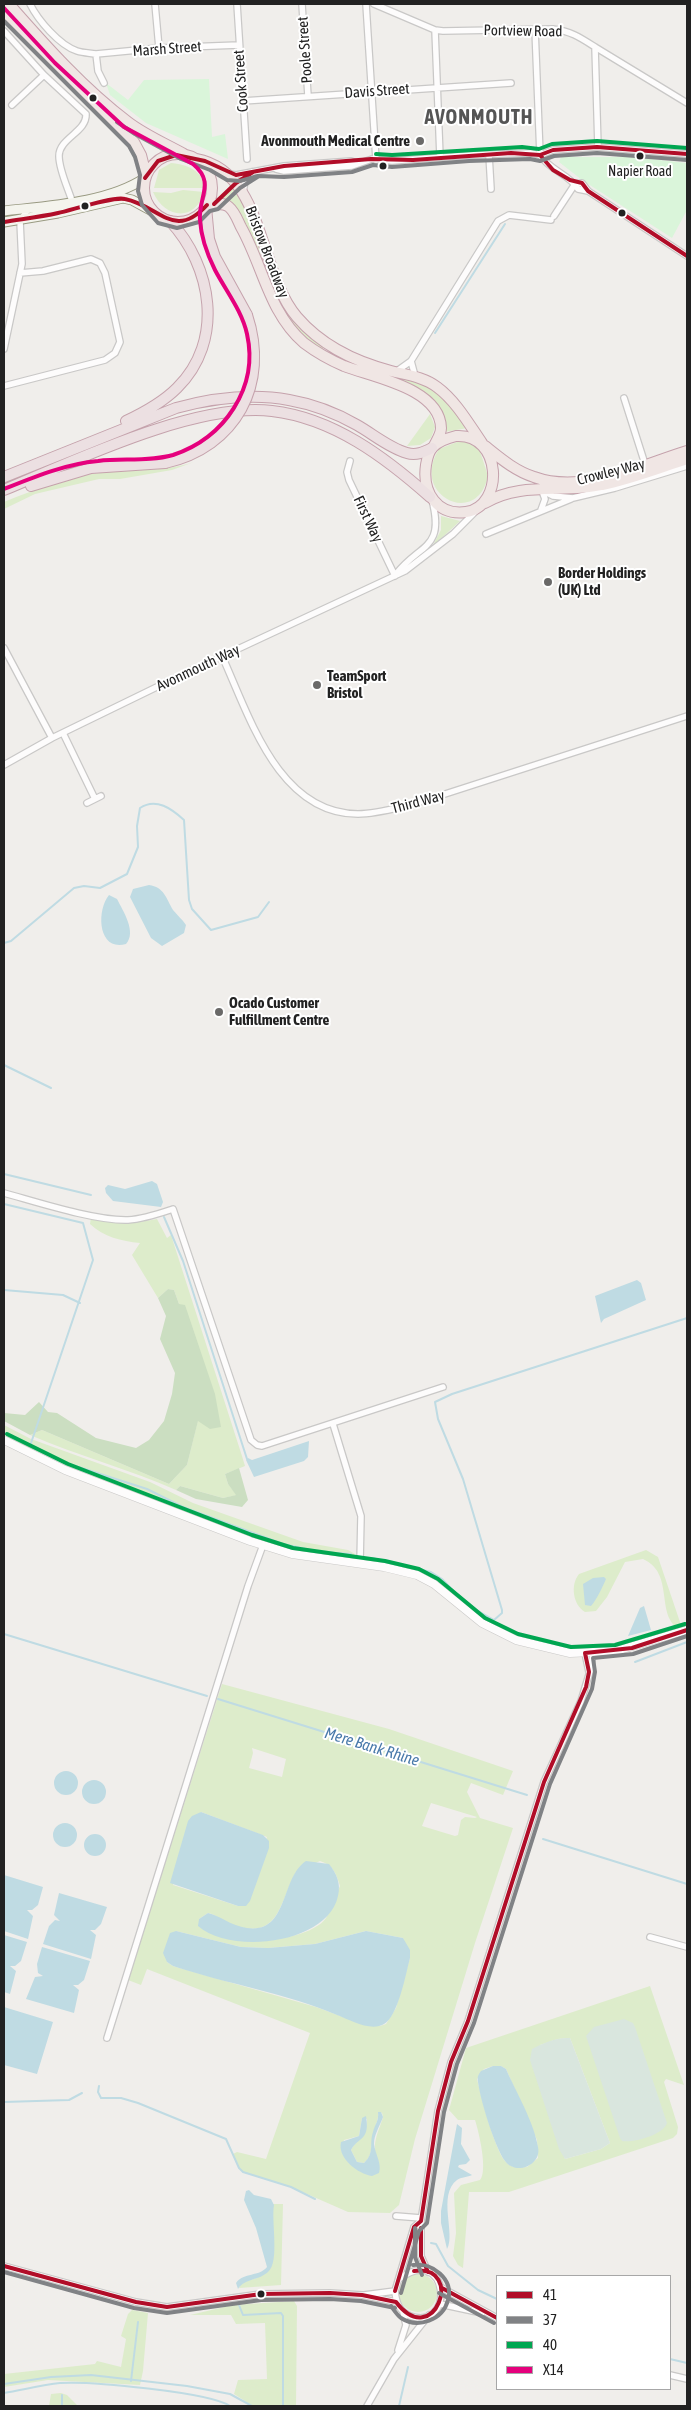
<!DOCTYPE html>
<html>
<head>
<meta charset="utf-8">
<style>
	body { margin:0 }
	#map { position:relative; width:691px; height:2410px; overflow:hidden; background:#f0eeeb; font-family:"Asap Condensed",sans-serif }
	canvas { display:block }
	.frame { position:absolute; inset:0; border:5px solid #222; pointer-events:none }
	.legend { position:absolute; left:496px; top:2275px; width:175px; height:115px; box-sizing:border-box; background:#fff; border:1px solid #a7a7a7; margin:0; padding:6px 9px; list-style:none; font-size:15px; color:#222 }
	.legend li { display:flex; align-items:center; gap:10px; height:25px }
	.legend b { width:25px; border:1px solid #a7a7a7 }
</style>
</head>
<body>
<div id="map">
<canvas width="691" height="2410"></canvas>
<div class="frame"></div>
<ul class="legend">
<li><b style="height:6px;background:#b10d28"></b>41</li>
<li><b style="height:6px;background:#808285"></b>37</li>
<li><b style="height:6px;background:#00a651"></b>40</li>
<li><b style="height:6px;background:#e5007d"></b>X14</li>
</ul>
</div>
<script>
const context = document.querySelector('canvas').getContext('2d');
context.lineJoin = 'round';
function paint(path, color) { context.fillStyle = color; context.fill(path, 'evenodd'); }
function strokePath(path, color, width, dash) { context.strokeStyle = color; context.lineWidth = width; context.lineCap = dash ? 'butt' : 'round'; context.setLineDash(dash || []); context.stroke(path); }
function label(font, color, halo, rows, align = 'center') {
  context.font = font + ' "Asap Condensed",sans-serif'; context.lineWidth = 4; context.setLineDash([]); context.textBaseline = 'middle'; context.strokeStyle = halo; context.fillStyle = color; for (const [text, x, y, turn = 0] of rows) {
    context.save(); context.translate(x, y); context.rotate((+turn || 0) * Math.PI / 180); context.textAlign = isNaN(turn) ? turn : align; if (halo) context.strokeText(text, 0, 0); context.fillText(text, 0, 0); context.restore();
  }
}
paint(new Path2D(`
	M171 163C186 164 204 171 204 188H154L159 170Z
	M234 187 239 194 255 231 272 282 325 345 322 350 295 330 221 200Z
	M183 190 204 192C195 223 164 218 153 192L171 193Z
	M335 352C364 362 407 372 432 388 447 398 457 414 468 428L444 432 413 387 399 379 332 356Z
	M430 414 435 427 431 438 420 445 407 446Z
	M457 442H469L479 448 488 476C477 529 409 495 439 449Z
	M194 462 172 470 120 479H99L35 494 4 509V502C31 491 62 479 91 474 126 469 160 473 194 462Z
	M441 516 460 521 432 547 441 530Z
	M91 1217C114 1222 134 1224 157 1219L167 1238 171 1235 242 1456 245 1466 225 1474 228 1484 237 1495 223 1498 180 1486 176 1490C129 1469 78 1456 30 1435L42 1430 169 1484 187 1465 198 1420 179 1304 174 1290 168 1289 158 1298 132 1255 140 1243C121 1241 104 1237 90 1224Z
	M4 1425 31 1439 150 1482 193 1503 303 1542 348 1550 355 1554C327 1583 47 1456 4 1436Z
	M646 1550 658 1557 682 1628 679 1629C655 1615 675 1573 643 1559L625 1562 607 1597 596 1611 585 1612C573 1605 570 1585 579 1574Z
	M222 1684 389 1729 513 1771 503 1795 471 1783 467 1792 480 1818 513 1828 475 1943 415 2139 399 2205 390 2213 348 2212 291 2187 243 2172 239 2168 233 2154 237 2152 266 2159 310 2033 147 1969 141 1985 128 1980ZM252 1748 286 1759 282 1777 249 1768 253 1753ZM431 1803 477 1817 475 1818 465 1817 461 1820 458 1835 455 1836 422 1826ZM201 1812 267 1837 238 1906 173 1885ZM320 1861C333 1865 336 1873 340 1886 335 1896 332 1909 326 1918 312 1939 249 1945 227 1938 217 1935 207 1925 199 1919L208 1913C216 1914 223 1922 232 1925 280 1941 279 1903 296 1872ZM176 1931 241 1947 268 1948 315 1944 366 1931 403 1938 410 1958 407 1968 396 2008 386 2024 380 2026 365 2025 316 2007 173 1966 167 1962ZM378 2112 382 2113 383 2117C378 2134 370 2145 379 2163L360 2171 348 2162 341 2150 344 2140 359 2136 362 2118 367 2119C367 2133 356 2140 351 2150L357 2162 364 2163C373 2155 371 2147 373 2136 374 2127 379 2121 378 2112Z
	M650 1986 684 2085 666 2079 664 2082 678 2127 677 2134 673 2138 509 2192H469L463 2268 458 2265 453 2256 456 2233 454 2193 461 2185 480 2180C488 2171 479 2132 475 2120H458L449 2110 466 2048ZM570 2038 610 2143 601 2149 565 2159 540 2045 558 2039ZM493 2066H501L506 2069 537 2140 538 2158 527 2167C519 2168 511 2168 505 2161 495 2150 481 2096 477 2079L484 2069Z
	M273 2204H283L281 2285 239 2288 242 2282 257 2278 272 2265Z
	M399 2293a19 19 0 1 1 38 0a19 19 0 1 1-38 0Z
	M294 2301 297 2306 296 2406H253L234 2394 238 2380 267 2379 265 2323 236 2324 231 2315H190L233 2305Z
	M132 2310 148 2313 143 2371 140 2385 48 2380 4 2387V2374L95 2364 97 2361 121 2367 126 2339 121 2336 128 2314Z
	M61 2393 67 2395 78 2406H49L51 2394Z`), '#ddeccb');
paint(new Path2D(`
	M168 1289 174 1290 179 1304 185 1305 215 1394 221 1427 210 1429 198 1421 187 1465 169 1484 42 1430 30 1435 4 1421V1413L25 1415 39 1402 48 1412 57 1413 96 1438 136 1448 149 1440 164 1421 172 1394 175 1373 160 1339 166 1316 158 1298Z
	M239 1468 248 1500 242 1507 196 1499 176 1490 180 1486 223 1498 236 1495 228 1484 225 1474Z`), '#cbdec1');
paint(new Path2D(`
	M624 2019 633 2023 635 2027 667 2123C663 2135 634 2143 622 2141L620 2138 586 2036 594 2027Z
	M570 2038 610 2143 601 2149 565 2159 559 2149 530 2060 532 2049C543 2043 557 2037 570 2038Z`), '#d9e6de');
paint(new Path2D(`
	M209 79 212 137 225 134 228 159 146 123 110 95 106 83 128 100 144 80Z
	M561 157H632L687 163V210L672 238 582 180 559 162Z`), '#daf5da');
paint(new Path2D(`
	M149 885C164 887 166 898 173 910 177 915 182 919 186 925L184 933 162 946 151 938 130 897 133 889Z
	M109 895 117 899C123 911 137 932 126 944 98 952 96 911 109 895Z
	M152 1181 157 1184 163 1202 161 1207 113 1201 106 1193 105 1188 108 1185 125 1189Z
	M637 1280 641 1283 646 1300 604 1319 601 1323 595 1296Z
	M309 1441 308 1457 304 1461 254 1477 246 1460 248 1458 252 1460Z
	M604 1577 606 1579C602 1588 597 1599 591 1606L585 1605 583 1584 593 1578Z
	M644 1606 651 1630 628 1636 640 1608Z
	M54 1783a12 12 0 1 1 24 0a12 12 0 1 1-24 0Z
	M82 1792a12 12 0 1 1 24 0a12 12 0 1 1-24 0Z
	M201 1812 263 1835 269 1841V1848L250 1901 246 1906H238L170 1883 188 1821 192 1816Z
	M53 1835a12 12 0 1 1 24 0a12 12 0 1 1-24 0Z
	M84 1845a11 11 0 1 1 22 0a11 11 0 1 1-22 0Z
	M306 1861 329 1864C337 1874 341 1884 338 1896 328 1944 231 1955 198 1926L199 1919 208 1913C219 1915 231 1926 247 1928 289 1934 280 1878 306 1861Z
	M4 1875 43 1887 38 1905 32 1910H27L33 1916 28 1939 4 1931Z
	M59 1893 107 1907 101 1924 95 1930H90L96 1935 91 1959 43 1944 49 1926 55 1920 60 1921 54 1915Z
	M176 1931 241 1947 268 1948 315 1944 366 1931 403 1938 410 1950V1958C406 1973 398 2017 384 2024 371 2032 350 2020 337 2015 285 1993 227 1984 173 1966L167 1962 163 1953 170 1933Z
	M4 1935 27 1942 21 1961 15 1966H10L16 1971 10 1994 4 1992Z
	M42 1947 90 1961 84 1980 78 1985H73L79 1990 74 2013 26 1999 35 1977 43 1976 38 1973 37 1964Z
	M4 2007 53 2022 37 2074 4 2065Z
	M493 2066H501L506 2069C516 2092 534 2122 538 2147 542 2165 516 2176 505 2161 495 2148 480 2099 478 2082 477 2077 478 2075 481 2071Z
	M378 2112H381L383 2117C380 2126 374 2134 374 2144 375 2154 382 2163 379 2173L372 2176C358 2174 337 2158 341 2142L359 2136 362 2118 366 2116C370 2141 359 2136 351 2150L357 2162 364 2163C375 2153 369 2143 373 2132 375 2124 379 2121 378 2112Z
	M457 2124 462 2128 461 2144 470 2160 466 2164 459 2165 458 2167 472 2175C468 2177 461 2177 457 2180 437 2195 456 2234 447 2249L441 2223V2211Z
	M249 2190 254 2195 271 2199 274 2205C271 2221 280 2262 268 2272 258 2281 245 2278 238 2289L236 2283C244 2272 259 2277 267 2267L256 2228 244 2200 246 2191Z`), '#bfdbe3');
strokePath(new Path2D(`
	M435 333 505 224
	M4 943 11 941 74 888 84 886 100 888 127 874 138 847 137 826 140 808C156 797 172 809 184 820L189 900 192 909 211 930 258 917 269 902
	M4 1065 51 1088
	M4 1174 91 1195
	M4 1204 83 1223 93 1260 30 1446
	M164 1217 183 1261 247 1459
	M4 1290 63 1295 80 1303
	M4 1433 63 1462 147 1489 183 1507 283 1544 320 1552 351 1554
	M372 1558 431 1572 442 1579 466 1604 494 1620 502 1613V1610L463 1479 438 1419 435 1402 452 1394 687 1318
	M4 1634 207 1696
	M635 1662 687 1642
	M218 1699 527 1795
	M543 1839 687 1884
	M99 2086 98 2092 101 2098H121L138 2103 226 2139 239 2168 243 2172 291 2187 315 2199
	M4 2102 69 2100 82 2093
	M431 2243 436 2244 448 2266 478 2290 497 2299
	M239 2305 243 2315 281 2313 283 2316V2406
	M670 2359 687 2363
	M131 2381 138 2322
	M4 2384 51 2377 91 2375 187 2386 230 2394 252 2406
	M4 2393C22 2390 42 2385 60 2383 89 2381 209 2392 230 2406
	M62 2395V2406
	M399 2406 408 2367`), '#bfdbe3', 2);
const minor = new Path2D(`
	M30 4C38 20 59 45 77 51 83 53 90 53 96 54L98 71 104 83
	M155 4 159 48
	M237 4 247 159
	M302 4 308 96
	M366 4 376 160
	M374 4 435 30 443 31 553 29C571 31 581 38 595 47L687 103
	M535 29 540 155C549 170 569 174 578 189L588 191
	M435 30 440 157
	M4 31 44 75 86 114C87 132 59 138 59 156 59 170 68 188 72 201
	M595 47 598 147
	M96 54 159 48 239 45
	M243 101 511 83
	M12 105 44 75
	M489 155 491 189
	M276 169 284 171 352 166 372 159 392 161 469 155 531 153 540 155 553 150 597 147 687 154
	M229 174 236 175 284 166 351 161 357 163
	M575 184 582 183 588 191 687 256
	M243 193 245 181 252 172
	M554 216 575 184
	M4 349 22 264 20 221 29 208
	M411 361 415 376
	M397 371 411 361 498 221 509 215 551 220
	M4 386 105 360 115 353 120 342 105 273 100 263 91 259 43 271 20 273
	M624 398 645 464
	M350 461 347 472 349 480 395 576
	M543 491 553 496 573 498 615 488 687 466
	M541 510 545 499 542 491
	M486 534 571 499
	M396 574C420 543 445 550 432 500
	M4 648 52 738
	M222 656C249 715 278 814 358 814 377 814 396 808 414 804L687 716
	M63 733 95 799
	M4 765 52 738 165 683 405 571 453 534 477 510
	M87 803 101 796
	M4 1193C37 1202 95 1221 128 1220 144 1219 158 1214 173 1209L251 1440 257 1445 262 1446 443 1387
	M333 1424 361 1516 360 1563
	M585 1653 589 1672
	M650 1937 687 1947
	M107 2038 248 1586 263 1545
	M396 2216 421 2218
	M4 2266 136 2302 167 2307 261 2294 330 2293 362 2295 396 2302
	M428 2272 421 2256V2221L438 2111 451 2062 468 2021 544 1782 581 1701 591 1668 593 1652
	M399 2279C449 2242 456 2332 410 2316 399 2311 396 2302 395 2291L414 2227 421 2221
	M442 2288 497 2318
	M364 2295 395 2291
	M440 2304 482 2313
	M398 2350 406 2325 403 2312
	M670 2375 687 2379
	M367 2406 394 2359 429 2315`);
const tertiary = new Path2D(`
	M4 1440 65 1470 250 1541 292 1554 384 1567 417 1575 434 1584 482 1623 516 1640 570 1653 616 1651 687 1630`);
const secondary = new Path2D(`
	M4 211C48 206 108 203 145 178
	M4 222 58 213 123 198 132 200 154 212`);
const trunk = new Path2D(`
	M9 4C45 45 84 89 128 122 145 135 166 144 184 154
	M4 12 47 57 134 142 141 155 146 175
	M144 188a34 34 0 1 1 68 0a34 34 0 1 1-68 0Z
	M196 159C265 172 257 270 297 317 321 345 356 362 391 371 407 375 424 377 437 387 456 401 469 424 482 443
	M207 205C215 204 223 202 229 207 235 212 238 221 241 227 263 266 269 313 304 343 316 352 330 360 344 366 372 377 440 388 441 428 441 435 436 441 434 446
	M456 436C502 433 505 506 466 512 437 516 422 492 426 465 427 459 428 452 433 447 439 441 448 438 456 436Z
	M485 446C500 458 515 471 534 477 583 495 641 465 687 451
	M485 503C521 481 563 494 602 485 631 479 659 468 687 459`);
const motorway = new Path2D(`
	M206 207 209 239 215 257 247 315
	M126 421C143 413 164 401 177 388 225 341 212 266 170 221
	M4 477 176 408C213 398 251 393 289 400 312 404 336 413 357 425 373 434 389 448 407 453 416 456 424 452 432 448
	M31 486 91 468 165 463
	M4 490C74 461 196 402 272 411 333 418 385 457 430 497`);
strokePath(minor, '#c9c8c7', 8);
strokePath(tertiary, '#c9c8c7', 9);
strokePath(secondary, '#999a82', 11);
strokePath(trunk, '#c5a2ac', 12);
strokePath(motorway, '#c5a2ac', 12);
strokePath(minor, '#fdfcfc', 5.5);
strokePath(tertiary, '#fdfcfc', 8);
strokePath(secondary, '#f4f4ed', 9);
strokePath(trunk, '#f0e6e4', 10);
strokePath(motorway, '#ece0e2', 10);
const motorwayBridge = new Path2D(`
	M165 463C236 447 270 384 247 315`);
strokePath(motorwayBridge, '#c5a2ac', 12, []);
strokePath(motorwayBridge, '#ece0e2', 10);
strokePath(new Path2D(`
	M540 155 553 170 570 180 582 183 588 191 687 256
	M145 178 158 161 176 155 205 161 236 175 284 166 371 159 413 160 511 153 540 155 553 150 597 147 687 154
	M214 204 236 183 253 172
	M4 222C22 219 40 217 58 213 72 210 113 196 125 199 160 206 174 241 207 205
	M421 2228V2256L428 2272
	M4 2266 136 2302 167 2307 261 2294 330 2293 362 2295 396 2302
	M442 2288 497 2318
	M395 2291 414 2227 421 2221 438 2111 451 2062 468 2021 544 1782 586 1687 589 1672 585 1653 632 1648 687 1630
	M396 2302C434 2352 466 2264 414 2271`), '#b10d28', 4);
strokePath(new Path2D(`
	M4 21 129 146 135 157 140 175 138 191 142 205 158 223 177 228 199 222 210 211 218 209 240 188 259 176 284 177 352 172 373 165 392 167 469 161 530 159 540 161 554 156 597 153 687 160
	M117 122 135 134 181 159 210 170 227 180 240 181 258 176
	M415 2228V2257L422 2275
	M4 2272 134 2308 167 2313 261 2300 330 2299 361 2301 395 2308
	M401 2293 419 2231 427 2223 444 2112 457 2064 474 2023 550 1784 592 1689 595 1672 593 1658 633 1654 687 1636
	M439 2293 494 2323
	M391 2306C394 2310 397 2315 401 2318 418 2329 443 2320 448 2300 454 2279 432 2262 413 2265`), '#808285', 4);
strokePath(new Path2D(`
	M376 154 392 155 522 147 539 149 552 144 597 141 687 148
	M7 1434 68 1464 252 1535 293 1548 385 1561 419 1569 438 1579 485 1618 518 1634 571 1647 615 1645 685 1624`), '#00a651', 4);
strokePath(new Path2D(`
	M4 489C34 477 65 464 98 461 122 458 149 462 173 455 224 438 259 388 247 334 242 311 226 291 215 270 207 254 201 237 200 220 198 197 216 183 193 164L124 127 55 63 4 8`), '#e5007d', 4);
for (const [x, y, r, color] of [
	[93,98,4.5,"#222"],
	[420,141,5,"#6a6968"],
	[640,156,4.5,"#222"],
	[383,166,4.5,"#222"],
	[85,206,4.5,"#222"],
	[622,213,4.5,"#222"],
	[548,582,5,"#6a6968"],
	[317,685,5,"#6a6968"],
	[219,1012,5,"#6a6968"],
	[261,2294,4.5,"#222"]
]) { const dot = new Path2D(); dot.arc(x, y, r, 0, 2 * Math.PI); context.fillStyle = color; context.fill(dot); strokePath(dot, '#fff', 2); }
label('14px', '#222', '#fff', [
	["Napier Road",640,172]
]);
label('15px', '#222', '#fff', [
	["Portview Road",523,31,1],
	["Marsh Street",167,49,-4],
	["Poole Street",305,50,-94],
	["Cook Street",241,81,-94],
	["Davis Street",377,91,-4],
	["Bristow Broadway",267,252,69],
	["Crowley Way",611,472,-14],
	["First Way",368,519,65],
	["Avonmouth Way",198,668,-25],
	["Third Way",418,802,-15]
]);
label('bold 15px', '#222', '#fff', [
	["Avonmouth Medical Centre",410,141,"right"],
	["Border Holdings",558,573],
	["(UK) Ltd",558,590],
	["TeamSport",327,676],
	["Bristol",327,693],
	["Ocado Customer",229,1003],
	["Fulfillment Centre",229,1020]
], 'left');
label('italic 16px', '#4a7aab', '#fff', [
	["Mere Bank Rhine",372,1747,17]
]);
context.letterSpacing = '1px';
label('bold 20px', '#555', '#fff', [
	["AVONMOUTH",479,118]
]);
context.letterSpacing = '0px';
</script>
</body>
</html>
